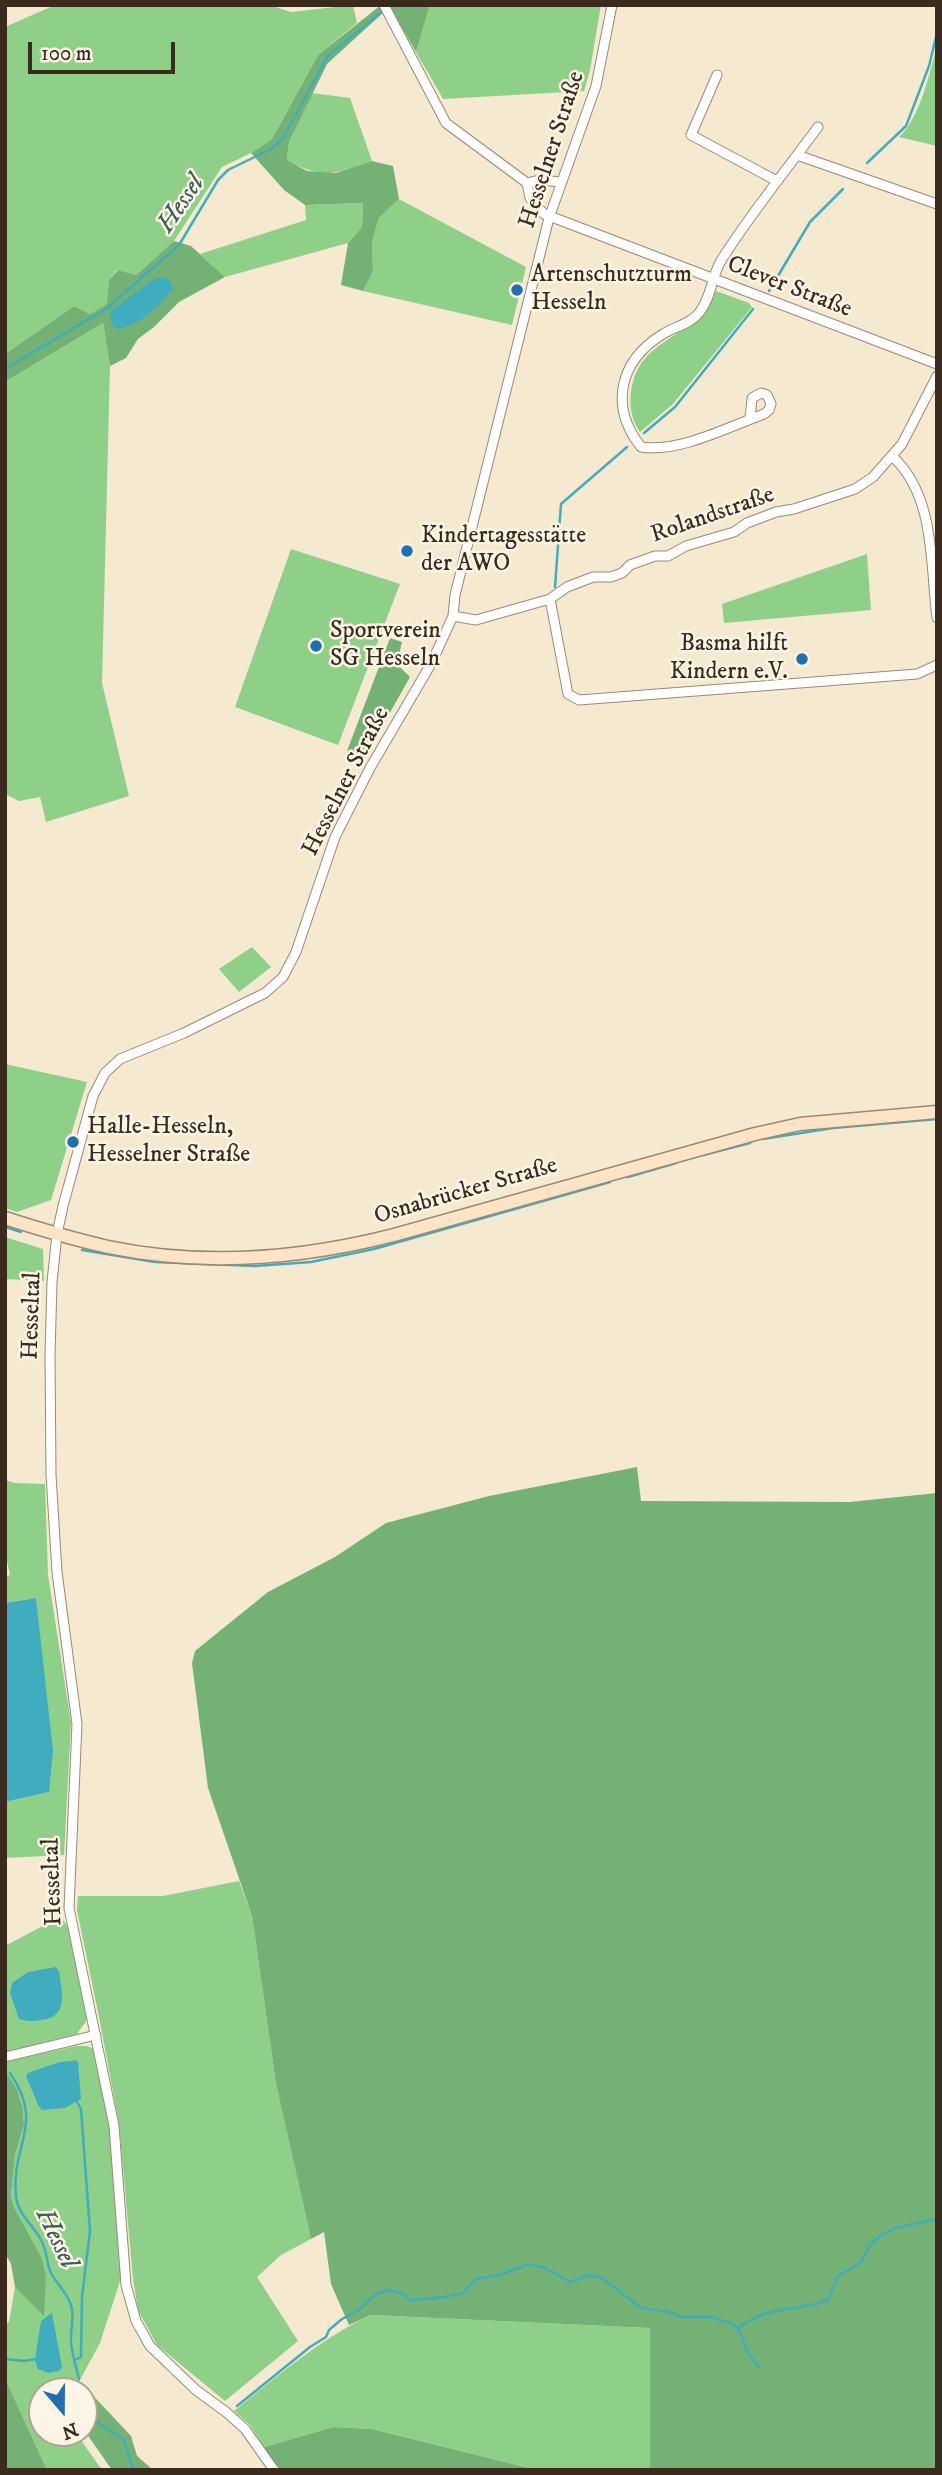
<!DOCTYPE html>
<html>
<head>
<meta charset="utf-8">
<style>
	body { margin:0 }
	#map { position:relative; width:942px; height:2475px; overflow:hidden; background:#f5e9cf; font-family:"IM FELL DW Pica",serif }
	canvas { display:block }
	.frame { position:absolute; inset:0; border:7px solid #3b2a1e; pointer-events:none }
	.north { position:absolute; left:28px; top:2377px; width:70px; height:70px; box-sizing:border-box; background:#fcf5e5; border:2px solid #afa495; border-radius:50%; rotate:160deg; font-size:19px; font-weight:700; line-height:28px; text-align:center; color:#3b2a1e }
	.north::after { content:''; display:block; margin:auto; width:24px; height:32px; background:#1f6fb2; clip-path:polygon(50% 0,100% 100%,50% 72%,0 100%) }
	.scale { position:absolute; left:28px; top:42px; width:147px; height:32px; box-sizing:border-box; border:4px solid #3b2a1e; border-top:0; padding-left:9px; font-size:21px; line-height:24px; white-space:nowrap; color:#3b2a1e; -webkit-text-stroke:5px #fcf5e5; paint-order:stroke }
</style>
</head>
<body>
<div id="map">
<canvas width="942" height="2475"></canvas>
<div class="frame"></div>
<div class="north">N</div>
<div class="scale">100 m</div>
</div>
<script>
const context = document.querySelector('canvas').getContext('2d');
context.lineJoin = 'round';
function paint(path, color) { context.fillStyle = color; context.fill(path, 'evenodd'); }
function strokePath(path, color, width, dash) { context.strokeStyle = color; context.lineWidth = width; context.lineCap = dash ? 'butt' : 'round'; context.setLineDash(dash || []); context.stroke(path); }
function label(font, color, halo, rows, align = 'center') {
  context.font = font + ' "IM FELL DW Pica",serif'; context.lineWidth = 5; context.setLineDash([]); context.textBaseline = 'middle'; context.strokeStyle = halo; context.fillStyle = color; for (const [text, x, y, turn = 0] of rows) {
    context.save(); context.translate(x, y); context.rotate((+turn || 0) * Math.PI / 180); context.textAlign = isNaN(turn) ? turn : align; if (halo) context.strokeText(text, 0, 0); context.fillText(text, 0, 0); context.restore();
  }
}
paint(new Path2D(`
	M55 5H270L291 12 353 5 357 23 318 55 272 139 251 153 222 167 174 241 136 275 117 270 109 280 108 304 90 314 74 306 5 354V27Z
	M430 5H601L590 70 584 91 443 99 416 52Z
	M937 44V146L899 137C919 120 931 70 937 44Z
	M312 93 350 98 372 161C335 174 323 180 287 160L289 142Z
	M399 199 526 267 512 325 363 291 373 271 372 242 379 218Z
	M363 203 362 227 348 243 225 277 200 254 306 220 305 205Z
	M716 291 749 303 752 307 673 404 640 432C624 410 629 374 648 355 662 341 682 332 697 319 706 312 710 301 716 291Z
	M103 323 110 366 102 683 129 796 46 822 40 797 19 801 5 794V382Z
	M291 549 400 584 338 745 235 707Z
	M867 554 871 610 724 623 722 604Z
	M252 947 271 967 239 992 219 969Z
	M5 1064 87 1082 51 1200 17 1212 5 1208Z
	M5 1237 43 1249 44 1281 5 1279Z
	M5 1480 15 1483 45 1484 48 1575 71 1723 64 1855 5 1858V1802L49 1792 36 1598 5 1603V1577L10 1575 5 1552Z
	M239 1881 252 1916 276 2084 311 2239 281 2255 257 2277 298 2341 225 2401 157 2345 138 2310 133 2279 119 2124 100 2022 77 1910 78 1896H163Z
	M56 1919 64 1921 69 1929 87 2020 77 2034 5 2052V1946Z
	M76 2046H87L94 2049 110 2126 121 2278 100 2343 74 2391H42V2433H76L102 2470H47L5 2378V2324L9 2322 15 2287 44 2315 42 2258 14 2207 11 2196 15 2155 24 2125 23 2109 17 2089 5 2070V2062ZM76 2060 78 2062 77 2102 38 2105 26 2077 27 2073 59 2062Z
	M371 2315 651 2328 650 2470H537L372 2429 333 2427 264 2447 250 2425 234 2411C278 2376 321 2338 371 2315Z`), '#8fd088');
paint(new Path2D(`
	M381 5 385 11 327 64 289 142 287 160 307 171 336 173 372 161 393 166 399 199 379 218 372 242 373 271 363 291 341 285 348 243 362 227 363 203 305 205 284 190 251 153 272 139 318 55Z
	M389 5H430L416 52Z
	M174 241 191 246 225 277 179 302 154 327 138 339 126 358 110 366 103 323 5 382V354L74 306 90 314 107 304 109 280 118 270 136 275Z
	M390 638 402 642 397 664 410 677 362 762 347 751Z
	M637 1467 641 1501 850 1502 937 1493V2470H650V2328L371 2315 349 2325 331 2284 324 2232 311 2239 276 2084 252 1916 208 1788 192 1663 195 1651 268 1592 335 1557 386 1523 489 1496Z
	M5 2070 17 2089 23 2109 24 2125 15 2155 11 2196 14 2207 42 2258 46 2277 44 2316 15 2287 11 2264 5 2253Z
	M5 2378 47 2470H5Z
	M86 2388 131 2436 137 2456 153 2470H112L84 2430 83 2391Z
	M333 2427 372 2429 537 2470H279L264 2447Z`), '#73b274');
paint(new Path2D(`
	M162 277 169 280 173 288C157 308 143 324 117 329 110 325 110 319 111 311L152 280Z
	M36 1598 53 1751 49 1792 5 1802V1603Z
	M56 1967 59 1971C61 1988 69 2013 47 2019 37 2021 29 2022 19 2019L10 1993 12 1983 28 1972Z
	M76 2060 78 2062 81 2099 65 2108 42 2110 38 2105 26 2077 27 2073 59 2062Z
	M52 2313 62 2367 59 2371 48 2373 38 2369 35 2360 41 2321Z`), '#40acbf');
strokePath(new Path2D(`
	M867 163 906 126 929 66 937 33
	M769 291 810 222 843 189
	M5 369 106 309 179 245 218 180 228 170 271 149 283 138 328 56 390 5
	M644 433 675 407 753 309
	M555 587 561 504 627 447
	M763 1139 833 1128 937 1119
	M703 1155 750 1143
	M628 1177 676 1163
	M5 1227 21 1232
	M82 1250 155 1262 255 1266 311 1262 374 1249 610 1182
	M10 2073C46 2125 10 2145 16 2197 18 2213 32 2225 40 2238 48 2252 46 2262 51 2273 57 2284 67 2293 71 2305 75 2317 70 2330 71 2342 72 2354 76 2367 79 2379
	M738 2328C770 2304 794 2313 828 2300L838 2276 860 2263 871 2244 880 2236 895 2228 937 2219
	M5 2359 24 2361 36 2359
	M75 2360 81 2357 82 2297 90 2231 81 2109 77 2102
	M84 2392 97 2422 124 2440 132 2466 136 2470
	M237 2406 310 2347 326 2337 329 2330 342 2319 359 2310 376 2294 389 2290 401 2293 411 2300 445 2297 463 2293 476 2279 500 2275 529 2264 545 2268 570 2282 589 2275 602 2278 641 2308 669 2312 681 2317H711L731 2323 738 2328 748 2353 759 2367`), '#40acbf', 2.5);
const minor = new Path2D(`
	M384 5 446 123 527 183 530 198 544 214 937 364
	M717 75 691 135 777 181
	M797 155 818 127
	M527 183 539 180 561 182
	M750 419 752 398 761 393 767 395 771 404 769 410 764 414C728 427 679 453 641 447 609 406 619 361 663 334 674 327 690 324 699 313 712 297 711 276 722 259 745 223 771 189 797 155L937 204
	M892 456C936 496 930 565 937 618
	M550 599 568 694 579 700 917 674 937 665
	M453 616 476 620 550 599 567 587 593 577H611L622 573 630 565 655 556H668L686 546 734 532 747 523 776 512 794 509 855 489 873 477 902 444 937 376
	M5 2057 96 2035
	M274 2470 245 2429 226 2412 196 2390 150 2346 136 2321 126 2285 114 2126 69 1908 77 1724 57 1572 51 1475 50 1355 52 1282 57 1234 63 1206 93 1096 105 1073 120 1059 184 1033 265 993 283 977 296 952 335 837 370 768 431 664 453 616 455 595 549 218 596 86 612 5`);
const secondary = new Path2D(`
	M5 1218C39 1229 73 1239 108 1247 204 1267 300 1259 394 1235L755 1134 800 1124 937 1112`);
strokePath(minor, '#988a76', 11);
strokePath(secondary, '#988a76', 15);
strokePath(minor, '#fff', 9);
strokePath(secondary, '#fee4c6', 12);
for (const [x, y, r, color] of [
	[517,290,7,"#1f6fb2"],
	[407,551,7,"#1f6fb2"],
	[316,646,7,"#1f6fb2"],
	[802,659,7,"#1f6fb2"],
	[73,1142,7,"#1f6fb2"]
]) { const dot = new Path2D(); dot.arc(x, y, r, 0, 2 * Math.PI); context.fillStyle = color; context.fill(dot); strokePath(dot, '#fcf5e5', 2.5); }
label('24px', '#3b2a1e', '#fcf5e5', [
	["Hesselner Straße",553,150,-72],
	["Clever Straße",789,288,21],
	["Rolandstraße",713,516,-19],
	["Hesselner Straße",347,782,-63],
	["Osnabrücker Straße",466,1192,-16],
	["Hesseltal",33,1316,-88],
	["Hesseltal",54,1882,-92]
]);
label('24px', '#3b2a1e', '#fcf5e5', [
	["Artenschutzturm",531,276],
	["Hesseln",531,304],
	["Kindertagesstätte",421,537],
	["der AWO",421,565],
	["Sportverein",330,632],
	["SG Hesseln",330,660],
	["Basma hilft",788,645,"right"],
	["Kindern e.V.",788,673,"right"],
	["Halle-Hesseln,",87,1128],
	["Hesselner Straße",87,1156]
], 'left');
label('italic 26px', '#3d5e5e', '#fcf5e5', [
	["Hessel",182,205,-56],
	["Hessel",55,2239,64]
]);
</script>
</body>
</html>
